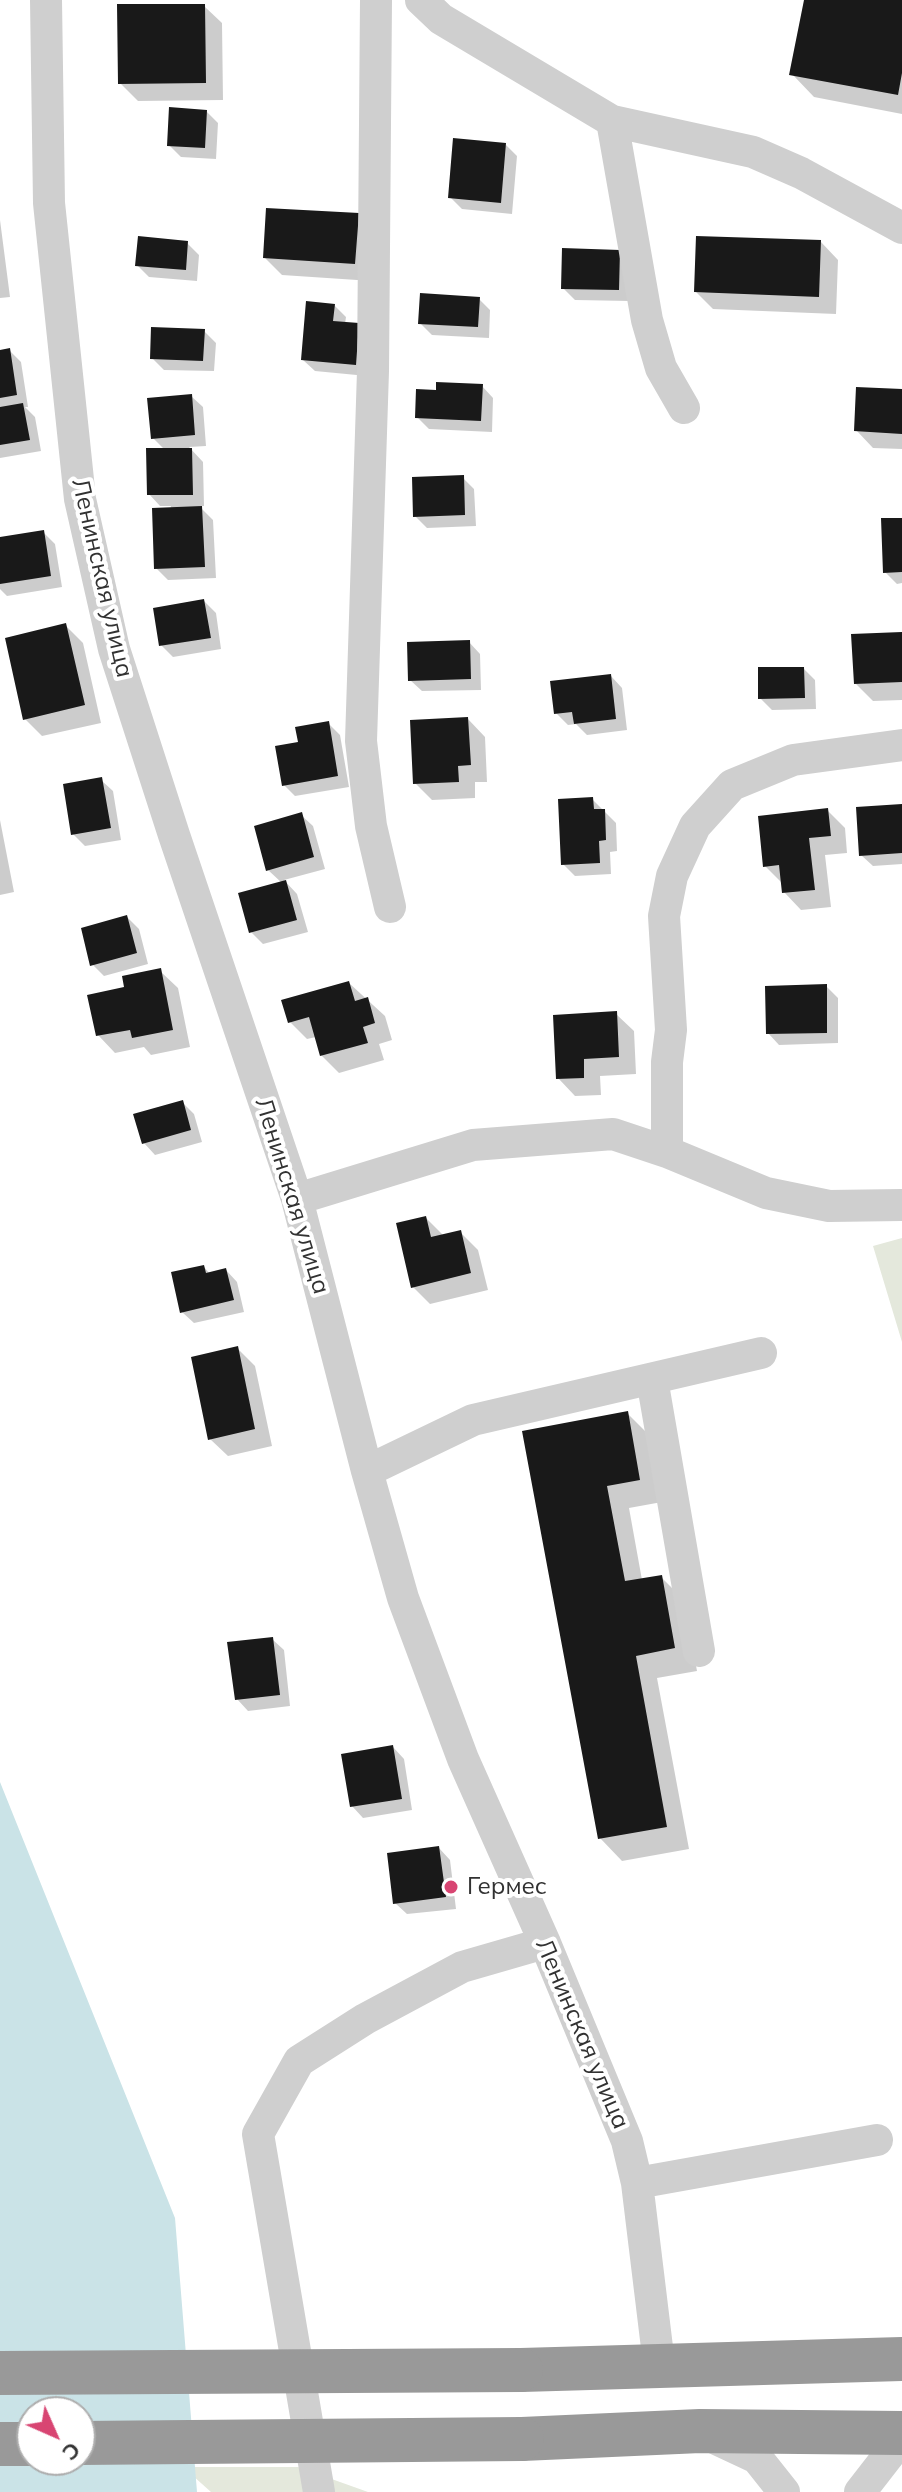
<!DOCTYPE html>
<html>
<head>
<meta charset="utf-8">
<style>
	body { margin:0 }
	#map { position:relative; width:902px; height:2492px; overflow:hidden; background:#fff; font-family:Mulish,sans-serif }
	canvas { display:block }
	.north { position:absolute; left:16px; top:2396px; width:80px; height:80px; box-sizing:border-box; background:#fff; border:2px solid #adadad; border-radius:50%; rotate:135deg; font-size:22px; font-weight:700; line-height:32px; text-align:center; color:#323232 }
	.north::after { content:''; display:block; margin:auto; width:28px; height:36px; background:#d84572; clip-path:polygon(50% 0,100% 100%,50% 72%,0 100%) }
</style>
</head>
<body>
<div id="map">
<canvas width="902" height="2492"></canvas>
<div class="north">С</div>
</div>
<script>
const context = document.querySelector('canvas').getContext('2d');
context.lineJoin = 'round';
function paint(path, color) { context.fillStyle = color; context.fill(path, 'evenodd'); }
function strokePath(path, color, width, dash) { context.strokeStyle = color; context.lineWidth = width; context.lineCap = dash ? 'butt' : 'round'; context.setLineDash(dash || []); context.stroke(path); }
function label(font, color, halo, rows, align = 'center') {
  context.font = font + ' Mulish,sans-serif'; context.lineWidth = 8; context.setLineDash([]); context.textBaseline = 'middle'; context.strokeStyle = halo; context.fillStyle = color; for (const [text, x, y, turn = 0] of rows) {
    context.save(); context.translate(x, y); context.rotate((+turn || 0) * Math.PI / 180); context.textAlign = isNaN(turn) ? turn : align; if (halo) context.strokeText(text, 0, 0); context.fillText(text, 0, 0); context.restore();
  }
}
paint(new Path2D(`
	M902 1238V1342L873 1246Z
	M183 2467H298L368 2492H211Z`), '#e4e8dc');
paint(new Path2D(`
	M0 1782 175 2218 197 2492H0ZM32 2412H80V2460H32Z`), '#cae3e7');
paint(new Path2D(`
	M806 0H902V114L814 97 792 74Z
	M204 6 222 23 223 100 138 101 120 83Z
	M206 111 218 123 216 159 181 157 169 145Z
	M506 145 517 156 512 214 462 209 450 197Z
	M358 215 372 281 282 275 265 258Z
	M0 220 10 297 0 298Z
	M821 242 838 260 836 314 713 309 696 292Z
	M187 243 199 255 197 281 149 277 137 265Z
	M619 252 630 301 575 300 563 288Z
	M479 299 490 310 489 338 432 335 420 323Z
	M334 305 346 317 345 324 358 325 367 376 315 371 303 360Z
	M204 331 216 343 214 371 164 370 152 358Z
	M10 351 21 362 28 407H25L35 417 41 451 0 458V352Z
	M482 386 493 398 492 432 429 429 417 417 438 392Z
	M902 391V449L873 448 856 430Z
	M191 396 203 407 206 446 189 447 203 462 204 506H199L213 520 216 578 168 580 156 568 171 506H160L149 494 165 450 153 438Z
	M463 478 474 489 476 526 427 528 415 516Z
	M902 520V583L897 584 885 572Z
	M43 532 55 544 62 587 7 596 0 589V539Z
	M204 601 216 613 221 649 173 657 161 645Z
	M65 625 83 643 101 723 42 736 25 719Z
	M902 634V700L873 701 856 684Z
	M469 642 480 654 481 690 422 691 410 680Z
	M804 669 815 680 816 709 772 710 760 698Z
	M611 676 622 688 627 730 587 735 576 724 568 725 556 713Z
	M468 719 485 737 487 782H475V798L432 800 415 783Z
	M328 723 340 735 349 787 295 796 284 785 300 744Z
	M101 780 113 791 121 840 85 846 73 834Z
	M592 799 616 823 617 851 610 852 611 874 575 876 563 864Z
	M902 806V864L873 866 861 855Z
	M827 810 845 828 847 853 825 855 831 907 801 910 784 892 783 884 765 866Z
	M301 815 313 826 325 869 284 880 297 894 308 932 263 944 251 932 282 883 268 870Z
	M0 820 14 892 0 895Z
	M127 917 139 929 148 964 104 976 92 964Z
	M160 971 178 988 190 1047 151 1055 144 1047 115 1053 98 1035 127 989Z
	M349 983 385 1016 392 1040 379 1044 384 1060 339 1073 321 1055 316 1037 307 1039 290 1022Z
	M826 986 838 998V1043L779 1045 768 1033Z
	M616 1014 634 1031 636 1074 600 1076 601 1095 575 1096 558 1078Z
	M182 1102 194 1114 202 1142 155 1155 144 1143Z
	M426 1218 444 1236 460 1232 478 1250 488 1290 430 1304 413 1287Z
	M204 1267 210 1274 226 1270 237 1282 244 1312 194 1323 182 1312Z
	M237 1348 255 1366 272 1446 228 1456 210 1439Z
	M627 1413 650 1436 662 1502 629 1508 642 1580 661 1577 684 1600 697 1671 657 1678 689 1849 622 1861 600 1838 525 1433Z
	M272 1639 284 1650 290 1706 248 1711 237 1699Z
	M393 1747 404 1759 412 1810 363 1818 352 1806Z
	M439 1848 450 1860 456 1909 407 1914 395 1903Z`), '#0003');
paint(new Path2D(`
	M804 0H902V73L898 95 789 75Z
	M117 4H205L206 83 118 84Z
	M169 107 207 110 205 148 167 146Z
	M453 138 506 143 501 203 448 198Z
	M266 208 359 213 355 264 263 258Z
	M138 236 188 241 186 270 135 266Z
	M696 236 821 240 819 297 694 292Z
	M562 248 620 250 619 290 561 289Z
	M420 293 480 297 478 327 418 324Z
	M306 301 335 304 333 321 359 323 356 365 301 360Z
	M151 327 205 329 203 361 150 359Z
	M10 348 17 395 0 398V350Z
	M436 382 483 384 481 421 415 418 416 389 436 390Z
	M856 387 902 389V434L854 431Z
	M192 394 195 435 151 439 147 398Z
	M23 403 30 440 0 445V407Z
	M146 448H192L193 495H147Z
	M464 475 465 515 413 517 412 477Z
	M202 506 205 567 154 569 152 508Z
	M881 518H902V572L883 573Z
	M44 530 51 576 0 584V537Z
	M204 599 211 638 159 646 153 608Z
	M66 623 85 705 23 720 5 638Z
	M902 632V682L854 684 851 634Z
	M470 640 471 679 408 681 407 642Z
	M758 667H804L805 698 758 699Z
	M611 674 616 719 574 724 572 712 554 714 550 681Z
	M468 717 471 765 458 766 459 782 413 784 410 720Z
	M329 721 338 776 282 786 275 746 298 742 295 727Z
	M102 777 111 828 71 835 63 784Z
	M593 797 594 809H605L606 840 599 841 600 863 561 865 558 799Z
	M902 804V853L859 856 856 807Z
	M828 808 831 836 809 838 815 890 782 893 779 865 763 867 758 816Z
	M302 812 314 857 266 871 254 826Z
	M286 880 297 920 249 933 238 893Z
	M127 915 137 953 90 966 81 928Z
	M161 968 173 1030 132 1038 130 1030 96 1036 87 995 124 987 122 976Z
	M349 981 355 1001 368 997 375 1023 363 1027 368 1043 320 1056 309 1017 288 1023 281 1000Z
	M827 984V1033L766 1034 765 986Z
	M617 1011 619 1057 584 1059V1078L556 1079 553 1015Z
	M183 1100 191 1130 142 1144 133 1114Z
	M426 1216 431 1237 461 1230 471 1273 411 1288 396 1223Z
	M204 1265 206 1273 226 1268 234 1300 180 1313 171 1272Z
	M238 1346 255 1429 208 1440 191 1357Z
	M628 1411 640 1480 607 1486 625 1581 662 1575 675 1648 636 1656 667 1827 598 1839 522 1431Z
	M273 1637 280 1695 235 1700 227 1642Z
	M393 1745 402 1799 350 1807 341 1754Z
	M439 1846 446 1897 393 1904 387 1853Z`), '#191919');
strokePath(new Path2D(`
	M46 0 49 203 80 499 114 649 174 835 297 1199 367 1471 403 1598 463 1759 545 1943 627 2141 637 2183 659 2364
	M376 0 373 371 361 741 371 826 390 907
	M421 0 441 19 612 121 753 152 801 173 902 228
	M612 121 647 320 661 368 684 408
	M667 1152V1062L671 1030 664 916 672 876 695 826 732 785 793 760 902 745
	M297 1199 473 1145 613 1134 667 1152 766 1193 829 1206 902 1205
	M652 1379 699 1651
	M367 1471 473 1420 761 1353
	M637 2183 877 2140
	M710 2436 757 2458 784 2492
	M319 2492 258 2134 299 2061 365 2019 462 1967 545 1943
	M860 2492 902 2438`), '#cfcfcf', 32);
strokePath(new Path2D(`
	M521 2370 902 2359
	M522 2439 700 2431 902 2433
	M0 2444H32`), '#999', 44);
strokePath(new Path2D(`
	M0 2373 521 2370
	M80 2443 522 2439`), '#999', 44);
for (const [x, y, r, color] of [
	[451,1887,8,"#d84572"]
]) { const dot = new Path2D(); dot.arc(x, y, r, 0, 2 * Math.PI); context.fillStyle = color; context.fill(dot); strokePath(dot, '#fff', 3); }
label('24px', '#323232', '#fff', [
	["Ленинская улица",102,578,77],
	["Ленинская улица",292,1196,73],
	["Ленинская улица",582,2034,67]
]);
label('24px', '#323232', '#fff', [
	["Гермес",467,1887]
], 'left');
</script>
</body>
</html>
